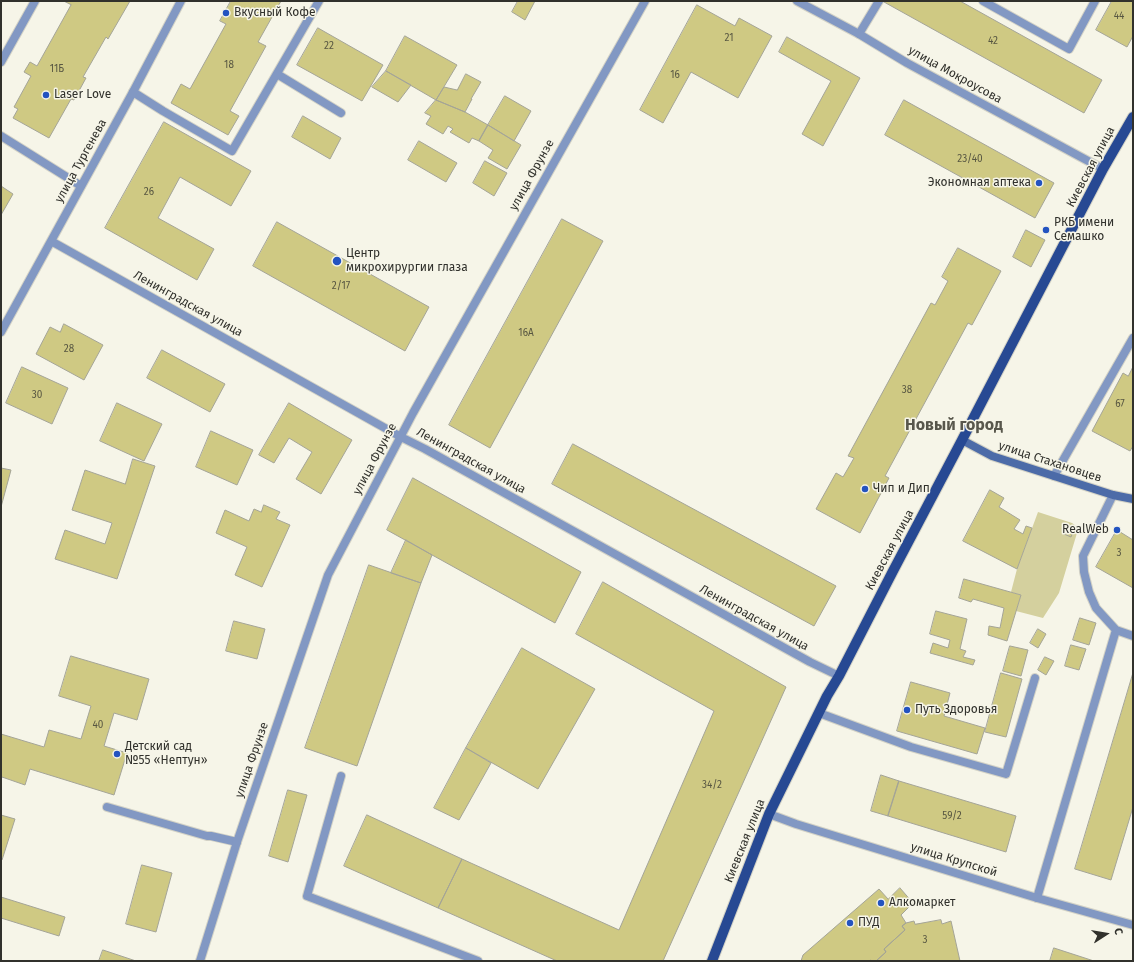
<!DOCTYPE html>
<html>
<head>
<meta charset="utf-8">
<style>
	body { margin:0 }
	#map { position:relative; width:1134px; height:962px; overflow:hidden; background:#f6f5e8; font-family:"Fira Sans",sans-serif }
	canvas { display:block }
	.frame { position:absolute; inset:0; border:2px solid #31312c; pointer-events:none }
	.north { position:absolute; left:1086px; top:914px; width:40px; height:40px; -webkit-text-stroke:3px #f6f5e8; paint-order:stroke; rotate:78deg; font-size:11px; font-weight:700; line-height:16px; text-align:center; color:#31312c }
	.north::after { content:''; display:block; margin:auto; width:14px; height:18px; background:#31312c; clip-path:polygon(50% 0,100% 100%,50% 72%,0 100%) }
</style>
</head>
<body>
<div id="map">
<canvas width="1134" height="962"></canvas>
<div class="frame"></div>
<div class="north">С</div>
</div>
<script>
const context = document.querySelector('canvas').getContext('2d');
context.lineJoin = 'round';
function paint(path, color) { context.fillStyle = color; context.fill(path, 'evenodd'); }
function strokePath(path, color, width, dash) { context.strokeStyle = color; context.lineWidth = width; context.lineCap = dash ? 'butt' : 'round'; context.setLineDash(dash || []); context.stroke(path); }
function label(font, color, halo, rows, align = 'center') {
  context.font = font + ' "Fira Sans",sans-serif'; context.lineWidth = 3; context.setLineDash([]); context.textBaseline = 'middle'; context.strokeStyle = halo; context.fillStyle = color; for (const [text, x, y, turn = 0] of rows) {
    context.save(); context.translate(x, y); context.rotate((+turn || 0) * Math.PI / 180); context.textAlign = isNaN(turn) ? turn : align; if (halo) context.strokeText(text, 0, 0); context.fillText(text, 0, 0); context.restore();
  }
}
paint(new Path2D(`
	M1038 512 1072 523 1076 526 1077 533 1059 593 1043 618 1016 611 1021 595 1011 592 1017 569Z`), '#d4d09e');
const building = new Path2D(`
	M64 1H130L108 39 106 37 83 77 86 78 74 100 71 99 49 138 13 118 18 109 14 107 31 76 24 72 30 62 37 66 71 5Z
	M231 1H281L258 42 266 46 230 111 239 116 228 135 171 103 181 84 190 89 226 24 220 21Z
	M518 1H535L525 20 512 12Z
	M885 1H960L1102 80 1084 113 884 2Z
	M1112 1H1133V36L1127 47 1096 30Z
	M697 5 735 26 739 18 772 36 738 98 691 72 663 123 640 110Z
	M318 28 383 65 362 101 297 65Z
	M405 36 457 65 436 100 386 71Z
	M787 37 860 78 823 146 802 134 831 81 779 52Z
	M386 71 411 85 398 102 372 87Z
	M466 74 481 82 471 99H472L465 112 436 100 444 87 457 90Z
	M505 96 531 111 514 141 488 125Z
	M436 100 465 112 488 125 479 141 472 138 469 143 450 132 453 129 448 126 443 134 426 124 431 116 425 113Z
	M904 100 1054 183 1035 218 885 135Z
	M303 116 341 138 330 159 292 137Z
	M164 122 251 171 231 206 180 177 158 218 214 249 197 280 105 228Z
	M488 125 521 145 507 169 488 158 493 150 479 141Z
	M419 141 457 163 446 182 408 160Z
	M485 161 507 173 494 196 473 183Z
	M1 186 13 194 1 215Z
	M562 219 603 241 490 448 449 425Z
	M277 222 429 307 405 351 253 266Z
	M1026 230 1045 240 1031 267 1013 257Z
	M958 248 1001 271 972 325 968 323 885 476 889 478 860 533 816 509 836 473 843 477 854 458 848 456 931 303 935 305 948 281 942 277Z
	M64 324 103 345 84 380 36 354 50 327 60 332Z
	M162 350 225 384 210 412 147 378Z
	M22 367 68 388 52 424 6 403Z
	M1133 367V446L1130 451 1092 431 1123 373 1128 376Z
	M117 403 162 424 144 461 100 441Z
	M289 403 352 440 321 494 296 479 312 452 289 438 274 463 259 455Z
	M211 431 253 450 237 485 196 467Z
	M573 444 836 586 814 626 552 484Z
	M133 459 155 466 117 579 55 559 65 530 105 544 112 523 72 510 85 470 125 484Z
	M1 468 11 470 1 507Z
	M413 478 581 572 555 623 387 530Z
	M990 490 1004 498 999 507 1020 520 1014 529 1023 534 1026 526 1032 528 1017 569 963 541Z
	M264 505 280 512 276 519 290 525 262 587 235 575 247 547 216 533 225 510 249 521 254 509 261 512Z
	M1066 527 1074 529 1071 537 1064 534Z
	M1117 530 1133 540V588L1096 567Z
	M406 540 432 555 421 583 391 573Z
	M369 565 421 583 357 766 305 748Z
	M964 579 1021 595 1007 641 988 635 989 626 1000 628 1004 608 973 599 971 602 959 598Z
	M603 582 786 687 663 961H557L438 908 462 859 619 930 714 711 576 634Z
	M936 611 967 619 960 649 966 651 963 657 975 660 973 665 930 653 933 643 948 648 950 640 930 634Z
	M1080 618 1096 623 1089 645 1073 640Z
	M234 621 265 629 257 659 226 651Z
	M1038 629 1046 634 1038 648 1030 643Z
	M1071 645 1086 649 1079 670 1065 666Z
	M1010 646 1028 650 1021 676 1003 671Z
	M522 648 595 689 538 789 466 748Z
	M71 656 149 679 137 720 114 713 104 746 127 753 114 795 30 769 25 785 2 777 1 779V734L44 747 49 730 81 739 91 706 59 696Z
	M1045 657 1054 661 1046 675 1038 670Z
	M1001 673 1022 679 1006 737 985 732Z
	M1133 673V807L1111 880 1075 869Z
	M911 682 950 693 944 716 985 728 977 754 897 731Z
	M466 748 491 763 459 820 434 808Z
	M881 775 899 781 888 816 871 811Z
	M899 781 1016 816 1006 852 888 816Z
	M288 790 307 795 288 862 269 856Z
	M1 815 15 819 2 860H1Z
	M367 815 462 859 438 908 344 866Z
	M142 865 172 873 156 932 126 924Z
	M900 888 913 903 901 915 906 923 902 926 905 930 884 949 886 952 876 961H871V960L869 961H801L803 955 879 889 888 899Z
	M1 897 65 917 59 936 1 918Z
	M941 920 942 924 951 921 960 961H876L886 952 884 949 905 930 902 926 906 923 914 921 915 924Z
	M1054 948 1094 961H1050Z
	M103 950 136 961H99Z`);
paint(building, '#cfc983');
strokePath(building, '#a4a497', 1);
const lane = new Path2D(`
	M983 1 1069 49 1095 1
	M859 34 879 1
	M1 62 35 1
	M277 74 341 113
	M133 92 163 111 232 151 319 1
	M1 136 81 186
	M1054 476 1133 338
	M1113 495 1083 556 1084 572 1089 592 1096 608 1116 630 1133 636
	M819 713 911 747 1006 774 1035 678
	M341 776 307 896 478 961
	M107 807 207 836H211L237 842
	M1037 898 1116 630`);
const street = new Path2D(`
	M797 1 859 34 907 63 1103 169
	M51 241 401 437 425 449 810 662 839 676
	M1 332 133 92 181 1
	M769 814 796 824 1037 898 1133 925
	M200 961 237 842 328 575 413 413 645 1`);
const secondary = new Path2D(`
	M962 440 992 456 1113 495 1133 499`);
const primary = new Path2D(`
	M712 961 769 814 827 696 839 676 893 571 962 440 1103 169 1133 117`);
strokePath(lane, '#d3d2c6', 10);
strokePath(street, '#d3d2c6', 10);
strokePath(secondary, '#d3d2c6', 10);
strokePath(primary, '#d3d2c6', 12);
strokePath(lane, '#8298c3', 8);
strokePath(street, '#8298c3', 8);
strokePath(secondary, '#4c6ba8', 8);
strokePath(primary, '#274993', 10);
for (const [x, y, r, color] of [
	[226,13,4,"#2353c0"],
	[46,95,4,"#2353c0"],
	[1039,183,4,"#2353c0"],
	[1046,230,4,"#2353c0"],
	[337,261,5,"#2353c0"],
	[865,489,4,"#2353c0"],
	[1117,530,4,"#2353c0"],
	[907,710,4,"#2353c0"],
	[117,754,4,"#2353c0"],
	[881,903,4,"#2353c0"],
	[850,923,4,"#2353c0"]
]) { const dot = new Path2D(); dot.arc(x, y, r, 0, 2 * Math.PI); context.fillStyle = color; context.fill(dot); strokePath(dot, '#f6f5e8', 1.5); }
label('10px', '#585742', null, [
	["44",1119,16],
	["21",729,38],
	["42",993,41],
	["22",329,46],
	["18",229,65],
	["11Б",57,69],
	["16",675,75],
	["23/40",970,159],
	["26",149,192],
	["2/17",341,286],
	["16А",526,333],
	["28",69,349],
	["38",907,390],
	["30",37,395],
	["67",1120,404],
	["3",1119,553],
	["40",98,725],
	["34/2",712,785],
	["59/2",952,816],
	["3",925,940]
]);
label('12px', '#31312c', '#f6f5e8', [
	["Вкусный Кофе",234,13],
	["Laser Love",54,95],
	["Экономная аптека",1031,183,"right"],
	["РКБ имени",1054,223],
	["Семашко",1054,237],
	["Центр",346,254],
	["микрохирургии глаза",346,268],
	["Чип и Дип",873,489],
	["RealWeb",1109,530,"right"],
	["Путь Здоровья",915,710],
	["Детский сад",125,747],
	["№55 «Нептун»",125,761],
	["Алкомаркет",889,903],
	["ПУД",858,923]
], 'left');
label('12px', '#31312c', '#f6f5e8', [
	["улица Мокроусова",955,75,29],
	["улица Тургенева",81,161,-61],
	["Киевская улица",1091,167,-62],
	["улица Фрунзе",532,175,-61],
	["Ленинградская улица",188,304,29],
	["улица Фрунзе",375,459,-62],
	["Ленинградская улица",471,461,29],
	["улица Стахановцев",1050,462,18],
	["Киевская улица",890,550,-62],
	["Ленинградская улица",754,618,29],
	["улица Фрунзе",252,760,-71],
	["Киевская улица",745,841,-68],
	["улица Крупской",954,860,17]
]);
label('bold 16px', '#58574c', '#f6f5e8', [
	["Новый город",954,426]
]);
</script>
</body>
</html>
